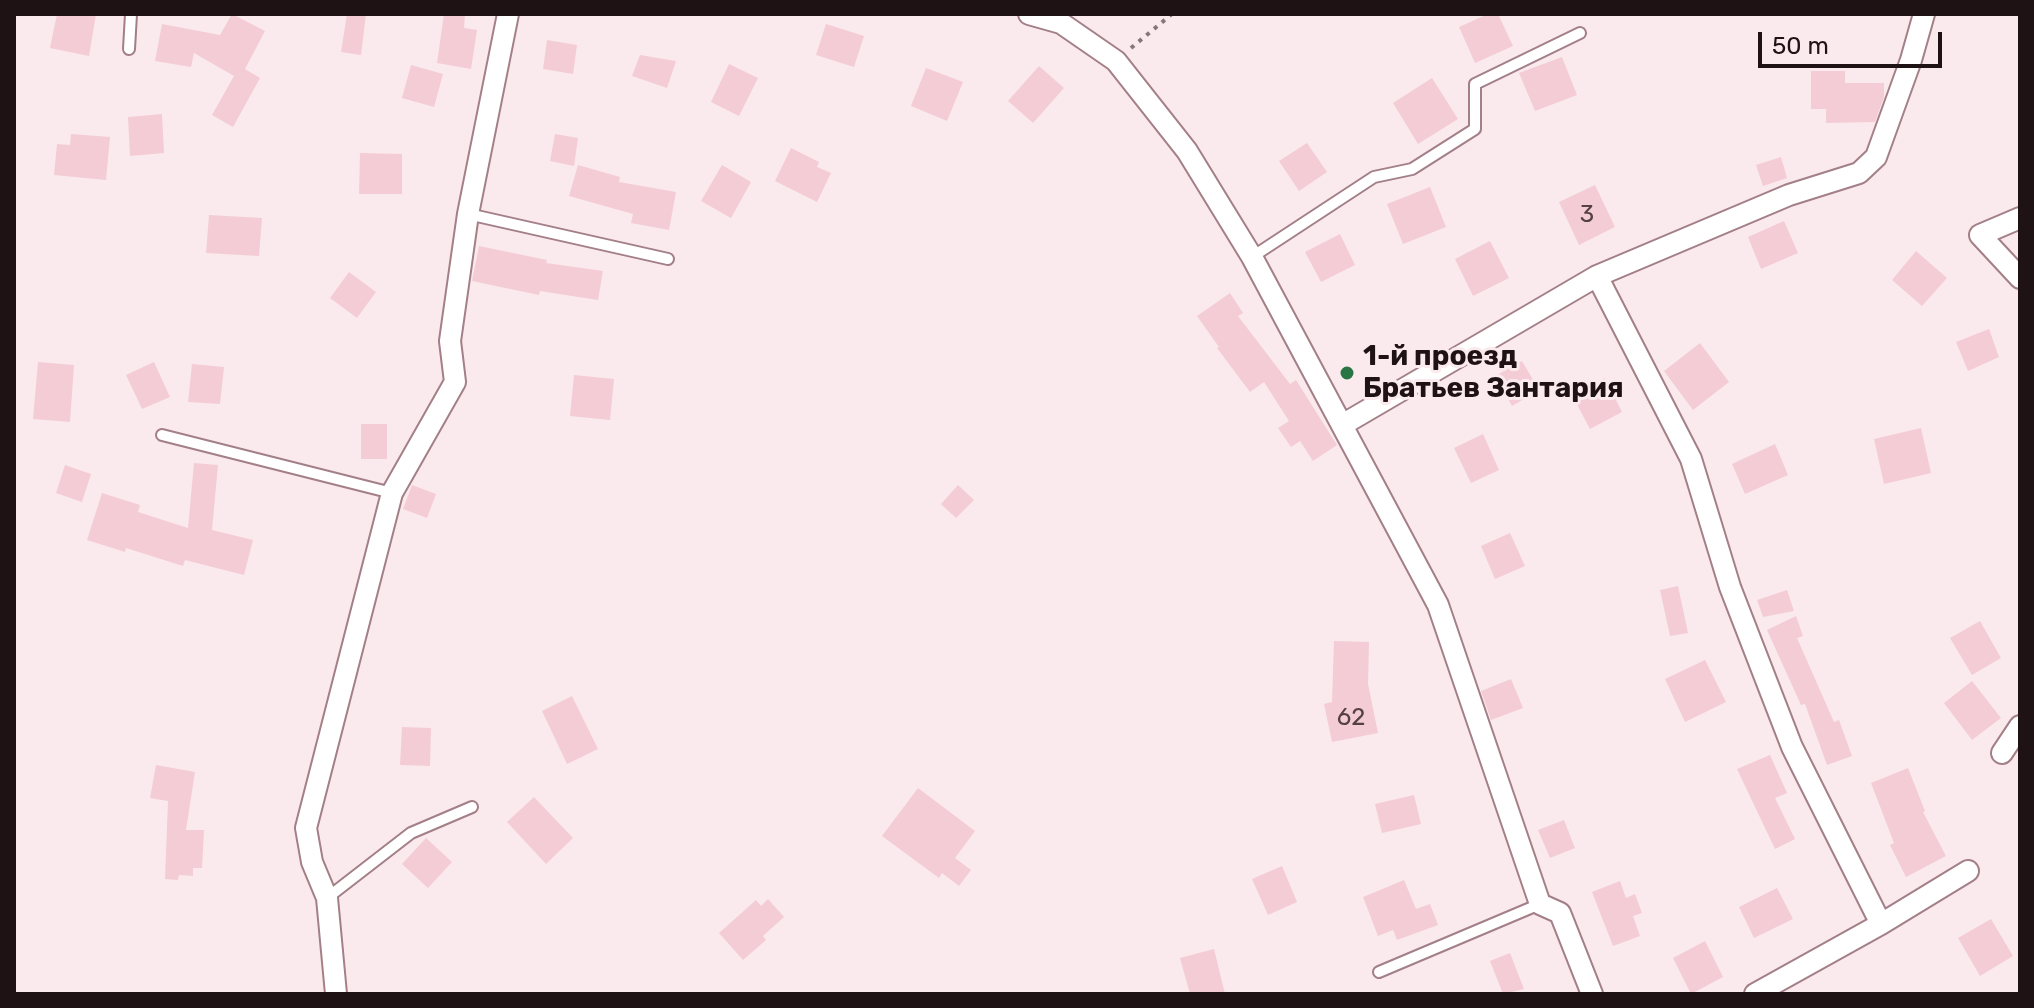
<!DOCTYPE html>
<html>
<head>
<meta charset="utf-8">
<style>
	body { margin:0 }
	#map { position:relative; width:2034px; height:1008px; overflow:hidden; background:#faeaed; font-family:Rubik,sans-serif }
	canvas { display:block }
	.frame { position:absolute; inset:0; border:16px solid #1f1215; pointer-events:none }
	.scale { position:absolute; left:1758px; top:32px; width:184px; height:36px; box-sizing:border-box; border:4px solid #1f1215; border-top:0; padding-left:10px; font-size:24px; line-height:28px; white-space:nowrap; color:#1f1215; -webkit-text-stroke:6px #faeaed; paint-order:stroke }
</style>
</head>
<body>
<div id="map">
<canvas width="2034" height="1008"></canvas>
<div class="frame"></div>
<div class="scale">50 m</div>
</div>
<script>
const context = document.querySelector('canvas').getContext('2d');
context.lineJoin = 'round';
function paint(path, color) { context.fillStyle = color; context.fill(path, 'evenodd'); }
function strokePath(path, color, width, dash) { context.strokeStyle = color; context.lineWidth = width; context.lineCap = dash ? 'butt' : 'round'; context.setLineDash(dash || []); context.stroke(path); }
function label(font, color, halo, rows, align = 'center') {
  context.font = font + ' Rubik,sans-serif'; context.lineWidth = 6; context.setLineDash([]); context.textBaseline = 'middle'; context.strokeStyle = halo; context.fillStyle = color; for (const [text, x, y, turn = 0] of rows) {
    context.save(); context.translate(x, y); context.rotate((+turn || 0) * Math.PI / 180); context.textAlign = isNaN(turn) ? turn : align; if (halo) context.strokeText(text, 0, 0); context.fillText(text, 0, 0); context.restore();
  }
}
paint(new Path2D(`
	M57 14H96L89 56 50 48Z
	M232 14 265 31 245 69 260 78 233 127 212 115 234 76 194 53 191 67 155 61 162 24 220 35Z
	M347 14H366L361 55 341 52Z
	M444 14H465L464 28 477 30 471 69 437 63Z
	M1488 14H1498L1513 46 1475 63 1459 27Z
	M826 24 864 36 854 67 816 55Z
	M547 40 577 45 573 74 543 69Z
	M640 55 676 61 667 88 632 76Z
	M1562 57 1577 95 1535 111 1519 73Z
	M729 64 758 78 739 116 711 102Z
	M411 65 443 74 434 107 402 98Z
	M1039 66 1064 88 1033 123 1008 101Z
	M926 68 963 82 947 121 911 106Z
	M1811 71H1845V83H1884V97L1875 122 1826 123V109H1811Z
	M1432 78 1458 119 1418 144 1393 103Z
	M162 114 164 153 130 156 128 117Z
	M71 134 110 137 106 180 54 175 57 144 70 145Z
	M555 134 578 138 574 166 550 161Z
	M1307 143 1327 172 1299 191 1279 161Z
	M791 148 819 162 817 167 831 173 817 202 775 181Z
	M360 153 402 154V194H359Z
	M1781 157 1787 178 1763 186 1756 165Z
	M578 165 620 177 619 182 676 192 669 230 631 223 633 214 569 196Z
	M722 165 751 182 731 218 701 201Z
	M1595 185 1615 227 1579 245 1559 202Z
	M1430 187 1446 227 1403 244 1387 204Z
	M209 215 262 218 259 256 206 253Z
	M1784 221 1798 253 1761 269 1748 237Z
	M1340 234 1355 265 1321 282 1305 252Z
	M1490 241 1509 278 1473 296 1455 259Z
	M479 246 547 260 546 263 603 271 598 300 540 291 539 295 472 281Z
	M1916 251 1947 278 1922 306 1892 280Z
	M349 272 376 292 357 318 330 298Z
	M1230 293 1243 313 1238 316 1290 384 1296 380 1337 445 1313 461 1300 441 1291 447 1278 428 1289 421 1264 382 1250 392 1217 348 1219 347 1197 316Z
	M1989 329 1999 357 1968 371 1956 342Z
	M1700 343 1729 382 1693 410 1664 371Z
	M1522 361 1539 390 1512 406 1495 376Z
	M38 362 74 365 70 422 33 419Z
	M154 362 170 397 142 409 126 375Z
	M192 364 224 367 220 404 188 402Z
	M574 375 614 379 610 420 570 416Z
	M1605 378 1622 412 1590 429 1572 395Z
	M361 424H387V459H361Z
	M1921 428 1931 473 1884 484 1874 439Z
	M1483 434 1499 470 1471 483 1454 448Z
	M1775 444 1788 475 1745 494 1732 464Z
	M194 463 218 465 212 530 253 540 244 575 185 560 183 566 126 548 125 552 87 540 102 493 140 505 138 512 188 528Z
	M65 465 91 474 82 502 56 493Z
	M412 485 436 494 427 518 403 509Z
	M958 485 974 500 956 518 941 504Z
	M1510 533 1525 566 1495 579 1481 546Z
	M1678 586 1688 633 1670 636 1660 590Z
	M1787 590 1794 611 1763 617 1757 600Z
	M1796 616 1803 636 1797 638 1834 722 1839 720 1852 756 1827 765 1805 704 1801 705 1767 630Z
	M1980 621 2001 658 1972 675 1950 638Z
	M1334 641 1369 642 1368 684 1378 733 1332 742 1324 704 1332 702Z
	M1705 660 1726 702 1685 722 1665 679Z
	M1511 679 1523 708 1491 720 1481 691Z
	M1972 681 2001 718 1972 740 1944 703Z
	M572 696 598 749 567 764 542 711Z
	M402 727 431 728 430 766 400 765Z
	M1770 755 1787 793 1775 798 1795 839 1775 849 1737 769Z
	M156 765 195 772 186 830H204L202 868H193V876L179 875 178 880 165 879 168 801 150 798Z
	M1908 768 1925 811 1923 812 1946 856 1906 877 1890 845 1894 843 1871 783Z
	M918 788 975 831 955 858 971 870 959 886 942 873 939 878 882 836Z
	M1414 795 1421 824 1382 833 1375 804Z
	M534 797 573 838 546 864 507 822Z
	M1564 820 1575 848 1550 858 1538 830Z
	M426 838 452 862 428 888 402 864Z
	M1282 866 1297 902 1268 915 1252 879Z
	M1404 880 1416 909 1430 904 1438 925 1397 940 1393 930 1378 936 1363 897Z
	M1620 881 1626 898 1635 894 1642 913 1633 916 1640 936 1613 946 1592 892Z
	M1777 888 1793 919 1754 938 1739 907Z
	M768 899 784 917 763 936 766 940 743 960 719 933 756 900 761 906Z
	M1991 919 2013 956 1980 976 1958 938Z
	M1705 941 1723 977 1691 994 1673 958Z
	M1214 949 1225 994H1190L1180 958Z
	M1510 953 1524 989 1503 994 1490 961Z`), '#f4ccd5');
const lane = new Path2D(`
	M129 49 131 14
	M468 214 668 259
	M1252 257 1374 177 1412 169 1475 129V84L1580 33
	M162 435 392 493
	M327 898 411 833 472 807
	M1379 972 1540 904`);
const street = new Path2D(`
	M1029 14 1061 23 1116 61 1187 151 1252 257 1438 605 1540 904 1560 913 1592 994
	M2020 218 1980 235 2020 278
	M1597 276 1691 459 1730 587 1792 747 1881 924
	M1342 425 1597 276 1789 195 1859 173 1876 157 1911 60 1924 14
	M2002 753 2020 726
	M336 994 327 898 312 862 306 828 392 493 455 382 450 341 468 214 508 14
	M1755 994 1881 924 1968 871`);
strokePath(lane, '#a37f87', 14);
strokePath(street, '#a37f87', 24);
strokePath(new Path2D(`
	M1131 48 1172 14`), '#86777a', 4, [4, 6]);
strokePath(lane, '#fff', 10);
strokePath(street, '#fff', 20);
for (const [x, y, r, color] of [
	[1347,373,8,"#297543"]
]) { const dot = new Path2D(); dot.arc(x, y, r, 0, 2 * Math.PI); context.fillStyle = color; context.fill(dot); strokePath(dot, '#faeaed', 3); }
label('24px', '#544045', null, [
	["3",1587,215],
	["62",1351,718]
]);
label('bold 28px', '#1f1215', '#faeaed', [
	["1-й проезд",1363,357],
	["Братьев Зантария",1363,389]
], 'left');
</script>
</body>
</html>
